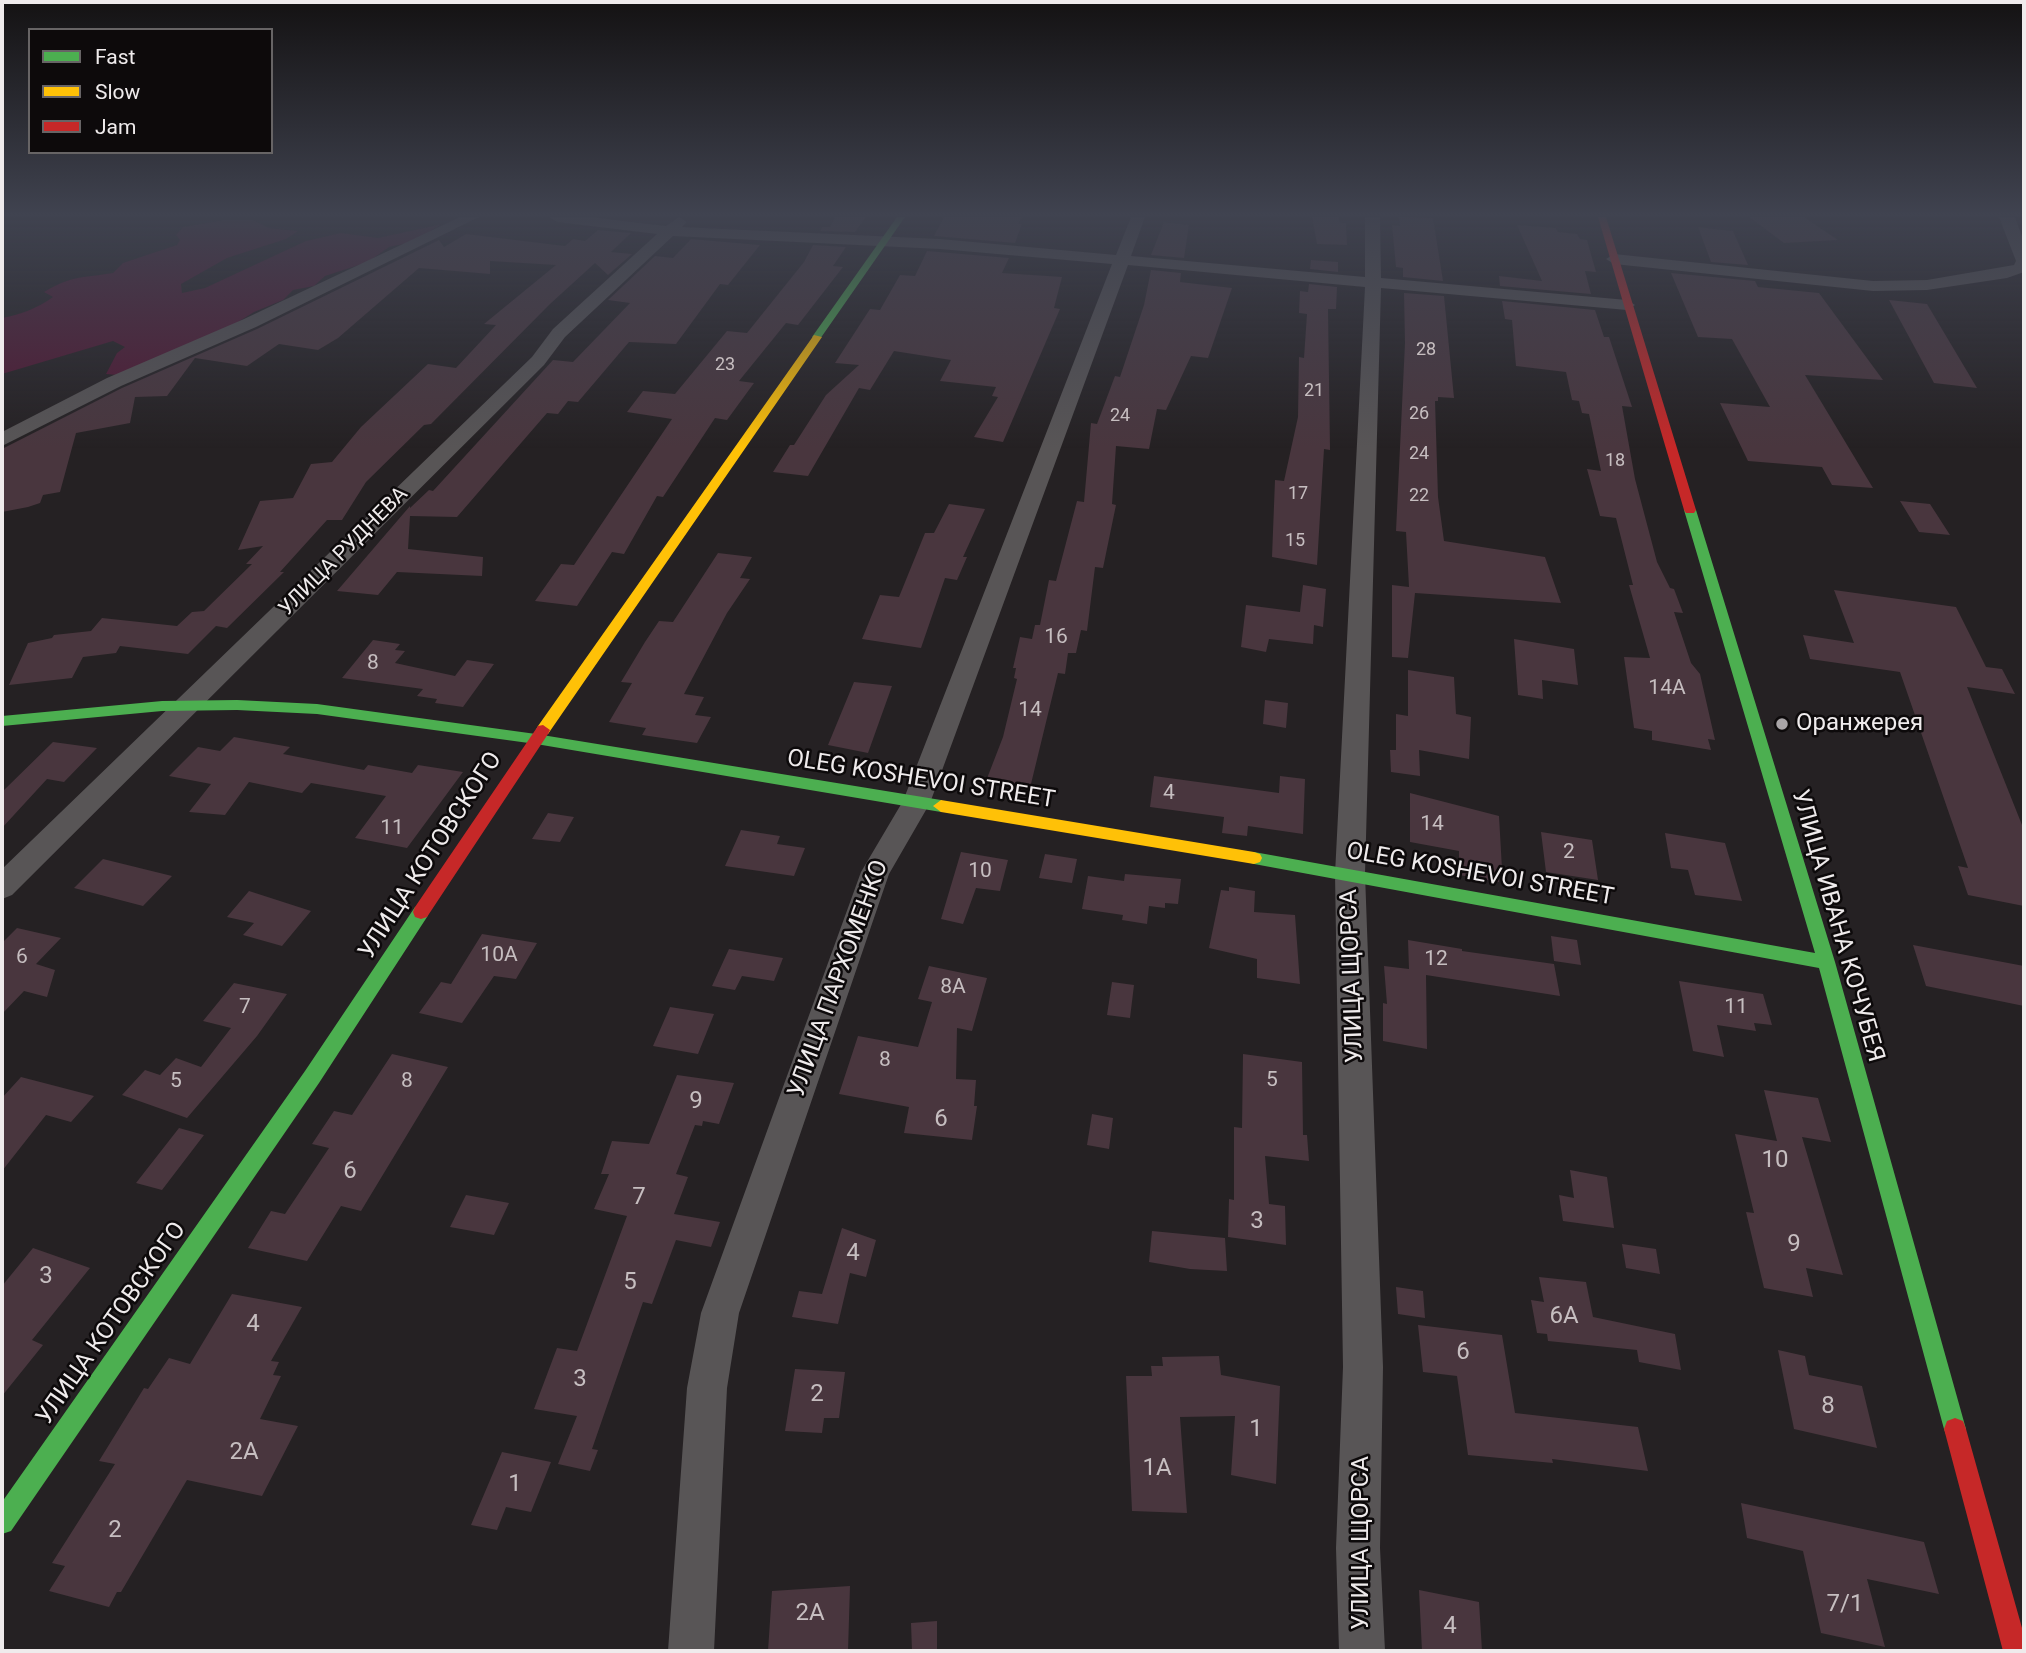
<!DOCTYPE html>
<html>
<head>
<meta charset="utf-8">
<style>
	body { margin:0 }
	#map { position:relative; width:2026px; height:1653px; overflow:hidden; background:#252123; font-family:Roboto,sans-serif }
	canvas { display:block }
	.frame { position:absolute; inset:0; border:4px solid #efebec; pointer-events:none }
	.legend { position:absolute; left:28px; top:28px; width:245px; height:126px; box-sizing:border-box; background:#0d0a0b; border:2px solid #676465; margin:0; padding:9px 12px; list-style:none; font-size:21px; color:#efebec }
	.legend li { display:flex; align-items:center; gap:14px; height:35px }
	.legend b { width:35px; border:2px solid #676465 }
</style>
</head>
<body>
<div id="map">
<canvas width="2026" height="1653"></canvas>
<div class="frame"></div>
<ul class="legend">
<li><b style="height:9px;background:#4caf50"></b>Fast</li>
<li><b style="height:9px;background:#ffc107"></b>Slow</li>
<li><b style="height:9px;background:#c62828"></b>Jam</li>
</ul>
</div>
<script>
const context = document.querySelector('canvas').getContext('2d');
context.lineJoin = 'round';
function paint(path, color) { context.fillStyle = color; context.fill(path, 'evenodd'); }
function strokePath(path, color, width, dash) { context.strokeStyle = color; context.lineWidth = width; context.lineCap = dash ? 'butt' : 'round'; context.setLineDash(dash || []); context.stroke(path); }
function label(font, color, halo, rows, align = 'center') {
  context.font = font + ' Roboto,sans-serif'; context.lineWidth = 5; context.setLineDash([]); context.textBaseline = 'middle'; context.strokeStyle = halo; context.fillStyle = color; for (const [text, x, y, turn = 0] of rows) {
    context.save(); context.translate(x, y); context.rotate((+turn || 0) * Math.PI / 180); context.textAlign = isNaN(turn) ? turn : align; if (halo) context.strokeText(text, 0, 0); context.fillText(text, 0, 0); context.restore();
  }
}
paint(new Path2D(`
	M224 220H253L269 228 298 231 286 239 227 258 181 284 182 293 205 288 306 241 341 233 378 238 442 224 413 242 389 247 368 262 325 276 314 286 293 290 283 300 254 312 230 327 117 375 106 374 117 353 125 347 113 341 2 374V318C22 314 36 309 53 297L44 292C73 275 83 278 113 273L123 263 177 245 180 240 176 235 183 227Z`), '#511833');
paint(new Path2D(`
	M835 217H866L855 232 820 231 822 227H830Z
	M944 217H1022L1018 224H1022L1015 243 934 236Z
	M1312 217H1339V222L1346 223 1347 245 1317 244Z
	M1399 217 1433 218 1443 281 1403 277V268L1396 267 1392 225 1400 226Z
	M1749 217H1804L1838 240 1784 243Z
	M1164 222 1189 225 1184 258 1151 255Z
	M1517 225 1556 228 1558 232 1577 234 1580 239 1587 240 1596 272 1585 271 1591 294 1500 286 1499 276 1542 281Z
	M1698 227 1733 231 1748 265 1711 262Z
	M598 230 631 233 611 252 632 254 608 275 595 263 550 304 431 424 424 425 366 482 342 520H327L280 572H284L227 628 216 626 188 654 120 646 116 653 83 657 72 678 9 685 28 643 52 638 54 635 91 631 102 618 177 626 192 612 204 611 252 564H246L263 546 238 550 260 501 293 498 311 464 332 462 361 427 428 364 456 368 496 325 484 324 556 265 490 261V274L419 268 338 338 318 350 279 344 247 366 195 358 167 396 135 397 130 423 76 433 60 492 43 495 40 503 28 507 2 512V449L122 388 257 329 439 240 444 247 466 234 565 246 573 239 585 241Z
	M691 239 760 245 728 285 720 284 676 344 629 342 578 402 568 401 558 414 547 413 457 517 410 516 408 549 483 557 482 576 397 572 378 595 337 591 410 506V508L429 490 433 491 553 360 573 362 630 303 608 300 655 256 673 258Z
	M813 245 846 247 833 266 843 267 798 325 786 323 739 381 754 383 727 420 715 418 663 497 657 496 624 554 612 552 577 606 535 601 561 564 574 565 672 419 627 412 643 391 675 394 727 331 747 333 804 262Z
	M927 251 1009 258 1002 273 1062 277 1054 308 1060 309 1003 442 974 437 998 397 992 396 996 387 940 381 951 360 894 351 870 390 859 388 808 476 773 472 790 445H794L826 395 859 365 835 363 870 309 880 310 900 275 915 276Z
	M1311 260 1338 262V272L1310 269Z
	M1151 270 1181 273 1180 282 1232 288 1208 358 1191 356 1166 410 1157 409 1149 449 1116 446 1112 504 1116 505 1103 568 1095 567 1087 631 1081 630 1076 653H1068L1065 674 1058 673 1030 788 986 781 1003 737 1017 679 1014 678 1016 668H1013L1020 637 1032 639 1035 625H1040L1049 580 1056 581 1077 501 1084 502 1091 423 1097 424 1115 376 1120 377 1144 305Z
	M1671 273 1755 281 1758 287 1819 293 1883 380 1805 375 1873 488 1832 485 1822 467 1748 461 1720 403 1770 407 1732 339 1698 337Z
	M1309 284 1337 287 1336 309H1328L1330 450 1324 449 1317 565 1272 557 1275 480 1284 481 1298 417 1299 357 1304 358 1307 314 1299 313 1300 291 1308 292Z
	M1404 293 1444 296 1454 398 1438 397V401H1435L1438 497 1444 541 1545 557 1561 603 1415 593 1408 658 1392 657V585L1409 587 1406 532 1396 531 1405 343Z
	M1889 300 1927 304 1977 388 1934 383Z
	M1502 301 1595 310 1604 337H1609L1632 407 1622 406 1635 479 1657 562 1670 588 1674 589 1683 613 1674 612 1691 663 1700 674 1715 740 1708 739 1711 750 1652 740V731L1634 728 1624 657 1650 658 1629 585H1633L1616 518 1600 516 1587 469 1601 471 1589 414 1582 413 1579 401 1572 400 1566 372 1516 366 1512 320 1505 319Z
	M1900 501 1930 504 1950 535 1919 532Z
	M949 504 985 509 963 557H967L957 580 945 578 921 648 862 639 880 595 899 597 925 533H934Z
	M718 553 752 557 740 578 750 579 727 613 684 694 704 697 695 715 711 717 697 743 642 735 646 728 609 722 632 683 621 682 645 642 659 621 673 622Z
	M1303 585 1326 589 1323 627 1314 625 1313 644 1269 639 1266 652 1241 647 1246 605 1300 612Z
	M1834 590 1956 607 1986 667 2002 669 2015 694 1967 687 2024 830V906L1968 895 1958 866 1968 868 1900 672 1810 659 1803 635 1854 643Z
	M1514 639 1574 649 1578 685 1542 680 1543 699 1518 695Z
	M373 640 400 644 395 650 405 651 395 663 455 676 467 660 494 664 463 707 435 703 437 699 417 696 423 689 342 678Z
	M1408 670 1454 677 1456 714 1471 717 1469 759 1419 750 1420 776 1391 772 1390 750H1396V714L1408 716Z
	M854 682 892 686 868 753 828 745Z
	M1265 700 1288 703 1286 728 1263 724Z
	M234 737 290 747 283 754 364 770 368 765 412 773 418 765 463 772 407 848 355 838 386 796 311 783 302 793 249 782 225 815 189 812 211 784 169 776 198 747 220 751Z
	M53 742 97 748 64 782 47 779 2 828V792Z
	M1154 776 1279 793 1280 776 1305 779 1303 834 1248 826 1247 836 1222 833 1224 817 1150 807Z
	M1410 793 1499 816 1502 869H1499V882L1459 875V851L1410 842Z
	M548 813 574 817 560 842 532 839Z
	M741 830 780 836 777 844 805 848 794 876 725 866Z
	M1541 832 1592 840 1598 880 1546 872Z
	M1665 833 1725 843 1742 901 1695 895 1688 870 1671 868Z
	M961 852 1008 860 1000 891 976 888 963 924 941 919Z
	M1045 854 1077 859 1072 883 1039 878Z
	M103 859 172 876 143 906 74 888Z
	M1125 874 1181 879 1178 904 1165 903V908L1149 906 1147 924 1122 920 1123 915 1082 909 1088 876 1124 881Z
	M1229 887 1255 891 1254 912 1295 915 1300 984 1257 978V959L1209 948 1221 890 1229 891Z
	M249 891 311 911 282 946 243 935 254 923 227 917Z
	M17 928 61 938 36 964 55 970 47 997 24 991 2 1014V943Z
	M482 934 537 943 516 979 494 976 462 1023 419 1013 441 982 451 984Z
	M1551 936 1577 940 1581 965 1554 961Z
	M1408 940 1462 949V951L1554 964 1560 996 1426 975 1427 1049 1383 1041V1003L1387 1004 1384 966 1409 969Z
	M1913 945 2024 966V1006L1926 986Z
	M729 949 783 958 774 981 742 976 735 990 712 986Z
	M929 966 987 978 972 1031 957 1028 956 1079 976 1080 974 1106H977L972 1140 904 1133 909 1107 839 1094 858 1036 918 1047 932 1002 918 999Z
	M1679 981 1763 994 1772 1025 1754 1023 1756 1031 1717 1025 1724 1057 1693 1051Z
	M1112 982 1134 985 1130 1018 1107 1015Z
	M234 983 287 994 257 1036 187 1118 122 1095 145 1070 160 1075 176 1058 201 1067 231 1028 203 1021Z
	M670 1007 714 1014 698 1054 653 1046Z
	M392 1054 448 1067 361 1211 341 1206 307 1261 248 1248 271 1211 285 1214 329 1148 312 1144 334 1111 352 1115Z
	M1243 1054 1302 1062 1303 1135H1307L1309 1161 1265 1156 1269 1204 1285 1206 1286 1245 1228 1237 1229 1199 1234 1200V1127L1242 1128Z
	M677 1075 734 1083 719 1124 703 1121 702 1126 695 1125 676 1174 688 1177 674 1214 720 1222 711 1247 676 1240 652 1304 643 1302 592 1449 598 1450 590 1471 558 1464 577 1416 534 1409 557 1348 577 1351 627 1216 594 1209 609 1174H601L612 1141 649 1144Z
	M21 1077 94 1096 71 1122 46 1115 2 1171V1098Z
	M1764 1090 1818 1098 1831 1142 1802 1137 1843 1275 1806 1268 1813 1297 1764 1288 1746 1212 1754 1213 1735 1134 1777 1141Z
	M1092 1114 1113 1118 1109 1149 1087 1145Z
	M179 1128 204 1135 162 1190 136 1183Z
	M1570 1170 1607 1177 1614 1228 1563 1221 1559 1195 1574 1198Z
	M466 1195 509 1203 494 1235 450 1227Z
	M842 1228 876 1240 866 1277 850 1273 838 1324 792 1317 799 1291 822 1294Z
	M1152 1231 1225 1238 1227 1271 1190 1269 1149 1262Z
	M1622 1244 1656 1249 1660 1274 1626 1268Z
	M33 1248 90 1268 32 1340 43 1345 2 1396V1286Z
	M1539 1277 1586 1282 1593 1317 1675 1334 1681 1370 1639 1362 1637 1350 1548 1341 1547 1334 1537 1333 1531 1300 1544 1302Z
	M1396 1287 1423 1291 1425 1318 1398 1314Z
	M232 1294 302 1307 271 1361 279 1362 273 1375 281 1376 260 1419 298 1426 262 1496 187 1480 121 1592H117L109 1607 49 1591 65 1566 52 1563 115 1464 99 1461 144 1388 148 1389 169 1358 190 1364Z
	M1418 1325 1502 1335 1515 1413 1638 1427 1648 1471 1552 1459 1553 1463 1468 1455 1457 1376 1423 1372Z
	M1778 1350 1805 1356 1809 1375 1862 1386 1877 1448 1794 1429Z
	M1219 1356 1221 1375 1280 1386 1276 1484 1231 1475 1235 1416 1180 1417 1187 1513 1132 1511 1126 1376H1152L1151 1366H1163L1162 1357Z
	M795 1369 845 1372 839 1418H824L822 1433 785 1431Z
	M502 1452 551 1462 531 1512 506 1507 497 1530 471 1525Z
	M1741 1503 1924 1542 1939 1594 1867 1579 1885 1647 1821 1633 1803 1551 1747 1538Z
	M850 1586 848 1651H768L772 1591Z
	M1419 1590 1479 1602 1482 1651H1422Z
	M937 1621V1651H912L911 1623Z`), '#49363e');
paint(new Path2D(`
	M460 217H479L256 327 121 386 2 446V432L107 378 244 319Z
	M549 217H590L666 226 679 217 687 222 682 227 940 239 1116 255 1131 217H1145L1131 256 1365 277V217H1380L1381 278 1627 300 1635 305 1627 310 1381 288 1365 874 1383 1367 1380 1548 1385 1651H1339L1336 1548 1343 1367 1335 874 1365 287 1128 265 930 803 889 874 739 1313 727 1388 714 1651H668L687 1388 701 1313 861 872 903 801 1112 264 940 249 673 236 565 337 544 365 12 895 2 899V869L532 357 553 329 657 234 557 222Z
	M1999 217H2015L2024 242V272L2007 278 1927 290 1873 291 1614 264 1606 259 1614 254 1873 281 1927 280 2014 265 2016 261Z`), '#585556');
paint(new Path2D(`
	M897 217H905L820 339H814L812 337Z
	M1690 506 1696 510 1835 962 1966 1429 1963 1437 1955 1440 1947 1437 1944 1429 1819 968 1254 864 1248 862 1246 858 1248 854 1254 852 1815 953 1684 510Z
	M237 700 317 704 536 734 941 800 949 806 941 812 536 744 317 714 237 710 162 711 2 726V716L162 701Z
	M421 905 427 907 429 912 427 917 319 1083 11 1531 2 1534V1502L305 1071 415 907Z`), '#4caf50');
paint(new Path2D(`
	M814 335 822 337 548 734H538L536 730 538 726Z
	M941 800 1254 852 1260 854 1262 858 1260 862 1254 864 941 812 933 806Z`), '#ffc107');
paint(new Path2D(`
	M1598 217H1606L1696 510 1694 513H1686L1684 510Z
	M543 725 550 730 548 734 427 917 421 919 415 917 413 912 415 907 538 726Z
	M1955 1418 1963 1421 1966 1429 2024 1635V1651H2003L1944 1429 1947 1421Z`), '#c62828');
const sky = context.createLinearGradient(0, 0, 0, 448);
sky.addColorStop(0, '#141213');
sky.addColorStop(0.48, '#404350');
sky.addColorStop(1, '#40435000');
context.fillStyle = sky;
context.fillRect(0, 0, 2026, 448);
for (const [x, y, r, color] of [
	[1782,724,7,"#a8a4a6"]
]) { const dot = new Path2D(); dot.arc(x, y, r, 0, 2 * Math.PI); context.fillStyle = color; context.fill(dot); strokePath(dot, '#0d0a0b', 2.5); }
label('18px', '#c6bec0', null, [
	["28",1426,350],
	["23",725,365],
	["21",1314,391],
	["26",1419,414],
	["24",1120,416],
	["24",1419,454],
	["18",1615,461],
	["17",1298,494],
	["22",1419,496],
	["15",1295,541]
]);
label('21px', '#efebec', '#0d0a0b', [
	["УЛИЦА РУДНЕВА",344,552,-45]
]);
label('21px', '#c6bec0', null, [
	["16",1056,638],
	["8",373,664],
	["14А",1667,689],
	["14",1030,711],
	["4",1169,794],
	["14",1432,825],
	["11",392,829],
	["2",1569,853],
	["10",980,872],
	["10А",499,956],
	["6",22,958],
	["12",1436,960],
	["8А",953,988],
	["7",245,1008],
	["11",1736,1008],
	["8",885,1061],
	["5",1272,1081],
	["5",176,1082],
	["8",407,1082]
]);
label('24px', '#efebec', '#0d0a0b', [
	["Оранжерея",1796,724]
], 'left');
label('24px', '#efebec', '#0d0a0b', [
	["OLEG KOSHEVOI STREET",921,780,9],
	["УЛИЦА КОТОВСКОГО",431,856,-57],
	["OLEG KOSHEVOI STREET",1480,875,10],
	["УЛИЦА ИВАНА КОЧУБЕЯ",1837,926,74],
	["УЛИЦА ЩОРСА",1353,976,-92],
	["УЛИЦА ПАРХОМЕНКО",839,979,-70],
	["УЛИЦА КОТОВСКОГО",112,1324,-55],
	["УЛИЦА ЩОРСА",1362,1543,-90]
]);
label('24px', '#c6bec0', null, [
	["9",696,1102],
	["6",941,1120],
	["10",1775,1161],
	["6",350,1172],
	["7",639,1198],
	["3",1257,1222],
	["9",1794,1245],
	["4",853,1254],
	["3",46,1277],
	["5",630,1283],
	["6А",1564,1317],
	["4",253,1325],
	["6",1463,1353],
	["3",580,1380],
	["2",817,1395],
	["8",1828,1407],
	["1",1256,1430],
	["2А",244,1453],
	["1А",1157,1469],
	["1",515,1485],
	["2",115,1531],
	["7/1",1845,1605],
	["2А",810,1614],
	["4",1450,1627]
]);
</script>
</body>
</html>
